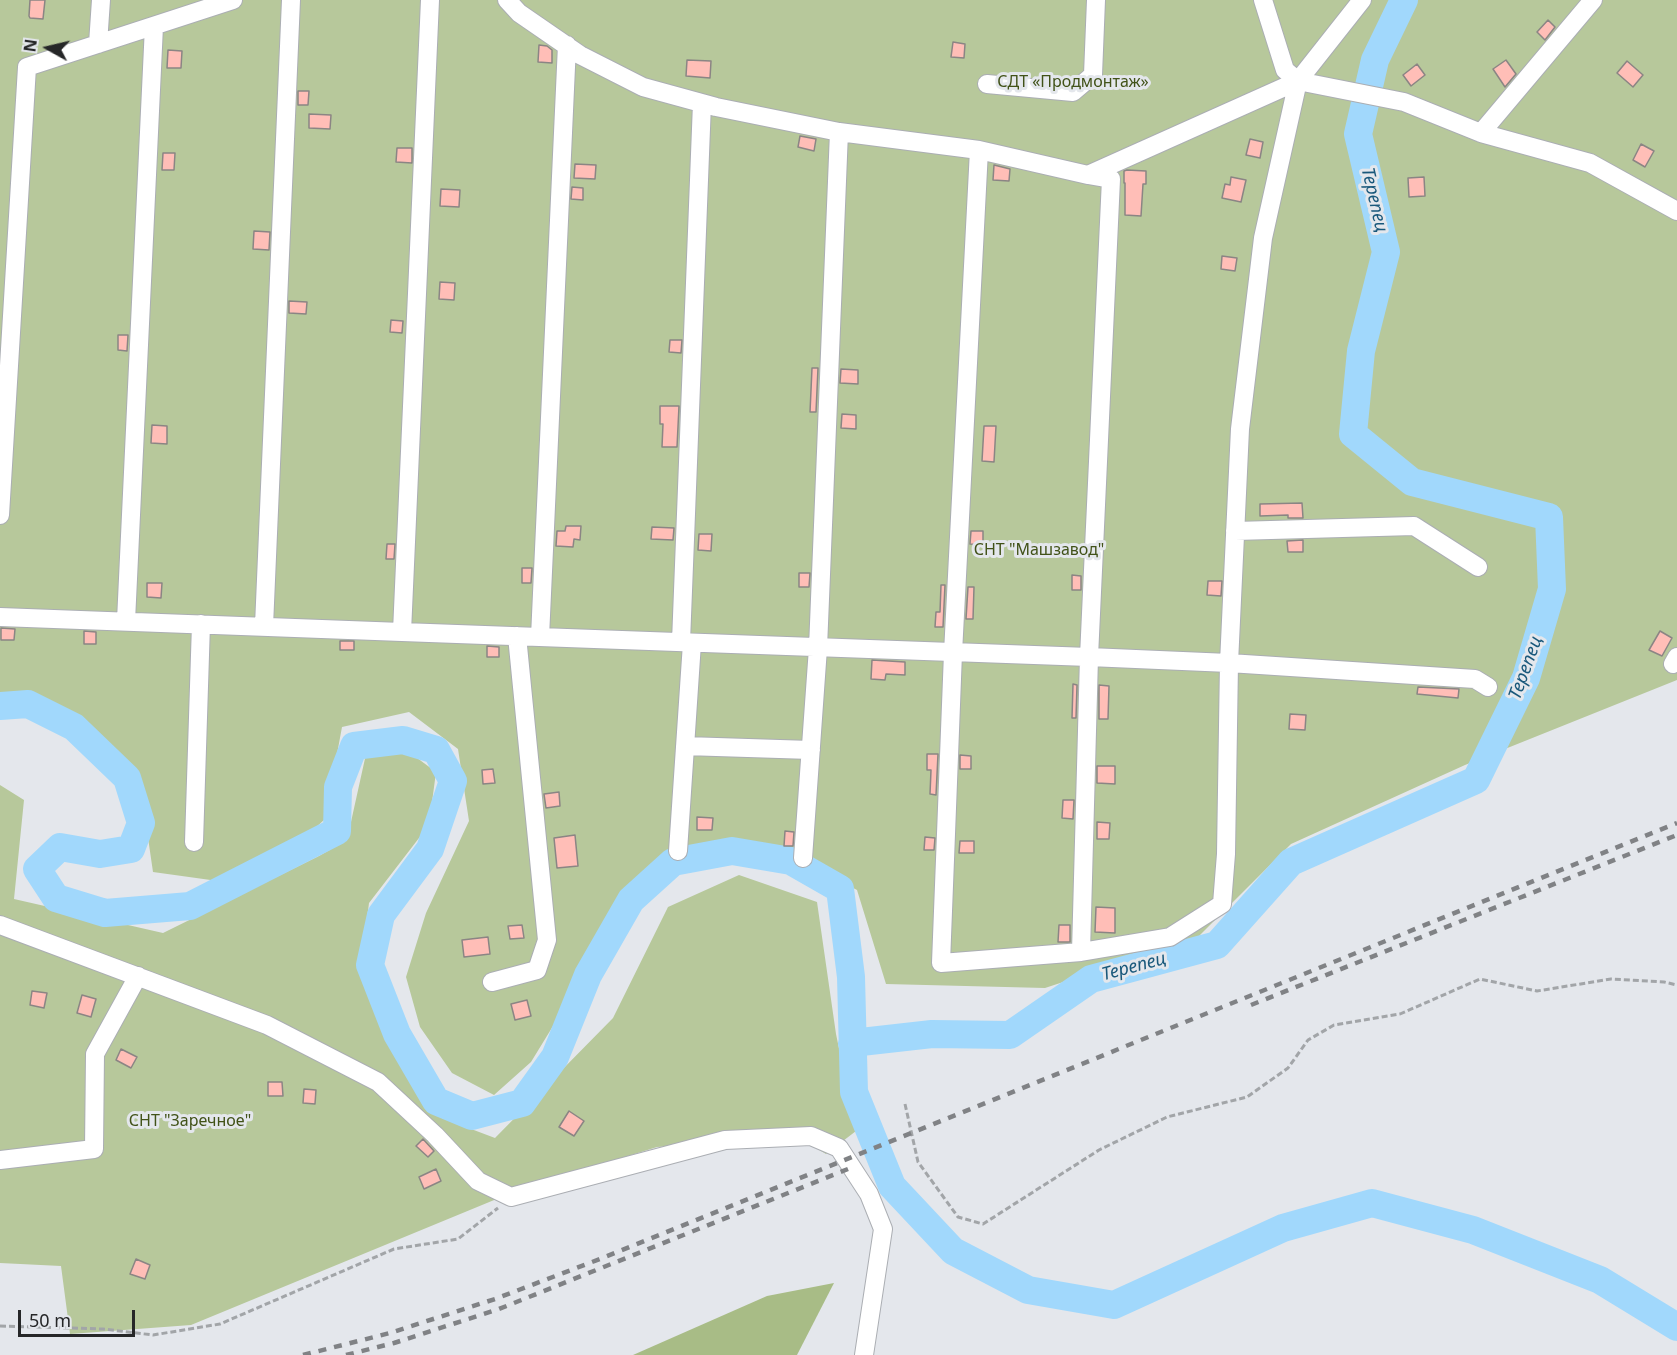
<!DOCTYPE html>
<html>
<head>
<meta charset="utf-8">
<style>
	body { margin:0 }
	#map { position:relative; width:1677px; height:1355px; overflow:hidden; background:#e4e7ec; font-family:"Noto Sans",sans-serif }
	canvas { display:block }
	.north { position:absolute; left:18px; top:18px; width:60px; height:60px; -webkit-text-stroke:4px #e4e7ec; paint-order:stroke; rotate:278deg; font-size:16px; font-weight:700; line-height:24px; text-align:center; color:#262728 }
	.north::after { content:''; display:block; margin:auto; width:21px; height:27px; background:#262728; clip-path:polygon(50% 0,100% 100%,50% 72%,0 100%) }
	.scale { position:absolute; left:18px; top:1310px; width:117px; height:27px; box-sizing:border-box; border:3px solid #262728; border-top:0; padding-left:8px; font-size:18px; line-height:21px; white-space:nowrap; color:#262728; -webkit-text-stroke:4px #e4e7ec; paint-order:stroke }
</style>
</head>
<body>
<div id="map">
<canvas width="1677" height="1355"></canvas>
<div class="north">N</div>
<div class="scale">50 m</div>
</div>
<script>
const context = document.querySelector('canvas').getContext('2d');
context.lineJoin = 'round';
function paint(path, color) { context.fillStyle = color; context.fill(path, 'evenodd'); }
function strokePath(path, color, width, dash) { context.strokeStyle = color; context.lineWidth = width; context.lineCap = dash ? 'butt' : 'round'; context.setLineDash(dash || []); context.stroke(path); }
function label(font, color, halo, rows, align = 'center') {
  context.font = font + ' "Noto Sans",sans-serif'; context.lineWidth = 6; context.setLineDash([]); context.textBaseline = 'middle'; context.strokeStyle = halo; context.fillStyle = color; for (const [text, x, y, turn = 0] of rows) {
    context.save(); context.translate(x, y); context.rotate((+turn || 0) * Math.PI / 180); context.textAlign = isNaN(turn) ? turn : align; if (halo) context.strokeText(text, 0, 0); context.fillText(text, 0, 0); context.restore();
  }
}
paint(new Path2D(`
	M0 0H1599L1520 91 1603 0H1677V680L1465 765 1291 844 1197 938 1045 988 886 984 857 890 798 859 735 839 687 849 623 896 580 982 531 1062 494 1095 452 1073 420 1027 406 977 426 913 469 821 458 749 409 712 342 727 325 819 299 843 225 882 153 872 139 776 66 715 0 695Z
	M405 749 436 772 429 825 369 903 361 965 387 1043 442 1118 495 1138 613 1018 668 907 739 875 817 902 836 1034 856 1131 826 1154 796 1136 657 1147 516 1191 191 1325 70 1334 61 1266 0 1263V785L24 800 14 899 163 933 319 856 347 840 366 754Z`), '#b7c89b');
paint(new Path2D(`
	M834 1283 797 1355H633L767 1296Z`), '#a8bc86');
strokePath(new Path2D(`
	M0 706 28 704 74 727 127 778 141 823 131 849 100 854 60 847 37 869 56 898 105 913 190 906 337 831 338 787 354 746 403 740 436 750 453 781 430 849 381 915 370 965 397 1034 436 1101 472 1116 522 1103 555 1057 588 975 631 900 673 862 732 851 791 861 840 889 851 977 854 1092 892 1186 953 1251 1028 1290 1114 1305 1283 1228 1372 1203 1473 1230 1600 1280 1677 1327
	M852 1043 932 1034 1010 1035 1091 979 1217 945 1291 862 1476 780 1526 678 1552 589 1549 517 1412 482 1353 434 1361 351 1386 252 1358 134 1375 60 1404 0`), '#a1d8fc', 28);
const building = new Path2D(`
	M30 0H45L43 19 30 18 29 16Z
	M1548 20 1555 27 1545 40 1537 32Z
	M953 42 965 44 964 58 951 57Z
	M539 45 547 46 552 50V63L538 62Z
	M168 50 182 51 181 68H167Z
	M687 60 711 61 710 78 686 76Z
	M1506 60 1516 74 1505 87 1493 69Z
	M1627 61 1643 75 1633 87 1617 73Z
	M1417 64 1425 75 1411 86 1403 75Z
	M298 91H309L308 105H298Z
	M309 114 331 115 330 129 309 128Z
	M800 136 816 139 814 151 798 147Z
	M1250 139 1263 142 1260 158 1246 155Z
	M1641 144 1654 151 1645 167 1633 160Z
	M397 148H412V163L396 162Z
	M163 153H175L174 170H162Z
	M575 164 596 165 595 179 574 178Z
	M994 165 1010 169 1009 181 993 180Z
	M1127 170 1146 171V184H1143L1141 216 1125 215V183H1124V171Z
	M1231 177 1246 180 1241 202 1222 198 1225 184 1230 185Z
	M1424 177 1425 196 1409 197 1408 178Z
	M572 187 583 188V200L571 199Z
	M441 189 460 190 459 207 440 206Z
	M254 231 270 232 269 250 253 249Z
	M1222 256 1237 258 1235 271 1221 269Z
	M440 282 455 283 454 300 439 299Z
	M289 301 307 302 306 314 289 313Z
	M391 320 403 321 402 333 390 332Z
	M118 335H128L127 351 118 350Z
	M670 340H682L681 353 669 352Z
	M812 368H818L816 412H810Z
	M841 369 858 370V384L840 383Z
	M660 406H679L677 447H662L663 424H660Z
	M842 414 856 415V429L841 428Z
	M152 425 167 426V444L151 443Z
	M984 426H996L994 462 982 461Z
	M1302 503 1303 518H1288V515L1260 516V504Z
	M566 526H581L580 540 574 539 573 547 556 546 557 531H565Z
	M652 527 674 528 673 540 651 539Z
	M971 531H983V545L970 544Z
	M699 534H712L711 551 698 550Z
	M1303 540V552H1288L1287 541Z
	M387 544H395L394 559H386Z
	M522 568H532L531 583H522Z
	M799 573H810L809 587H799Z
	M1072 575 1081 576V590H1072Z
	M1208 581H1222L1221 596 1207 595Z
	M147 583H162L161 598 147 597Z
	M941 585H945L943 627H935L936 612H940Z
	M968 587H974L973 619H966Z
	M1 628 15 629 14 640H1Z
	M84 631 96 632V644H84Z
	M1660 631 1672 638 1662 656 1649 650Z
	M340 641H354V650H340Z
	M487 646 499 647V657H487Z
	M872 660 905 662V675L886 674 885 680 871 679Z
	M1073 684 1077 685 1076 718H1072Z
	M1099 685 1109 686 1108 719H1099Z
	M1418 687 1459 689 1458 698 1417 694Z
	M1290 714 1306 715 1305 730 1289 729Z
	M927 754H938L936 795 930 794 931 770H927Z
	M960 755 971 756V769H960Z
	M1097 766H1115V784L1097 783Z
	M493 769 495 783 483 784 482 770Z
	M559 792 560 806 546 808 544 794Z
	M1063 800H1074L1073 819 1062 818Z
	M697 817 713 818 712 830H697Z
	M1097 822 1110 823 1109 839H1097Z
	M785 831 794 832 793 846H784Z
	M575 835 578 866 557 868 554 838Z
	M925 837 935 838 934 850H924Z
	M960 841H974V853H959Z
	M1096 907 1115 908V933L1095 932Z
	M522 925 524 938 510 939 508 926Z
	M1059 925H1070V942H1058Z
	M488 937 490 954 464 957 462 940Z
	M32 991 47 993 44 1008 30 1005Z
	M82 995 96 999 91 1017 77 1013Z
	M527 1000 531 1016 515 1020 511 1004Z
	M121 1049 137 1057 131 1068 116 1060Z
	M268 1082H282L283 1096H268Z
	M304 1089 316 1090 315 1104 303 1103Z
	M569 1111 584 1121 574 1136 559 1127Z
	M423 1139 434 1151 428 1157 416 1146Z
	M436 1169 441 1181 424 1189 419 1177Z
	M136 1259 150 1265 145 1279 130 1274Z`);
paint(building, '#ffbeb7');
strokePath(building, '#8b8584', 1.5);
const minor = new Path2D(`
	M430 0 402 632 1089 657 1229 663 1475 679 1488 687
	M507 0 519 13 580 55 643 87 716 107 839 132 979 150 1088 175 1298 81 1404 102 1481 133 1590 163 1677 211
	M1263 0 1285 70 1298 81
	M98 44 101 0
	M987 84 1073 92 1093 75 1096 0
	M1481 133 1593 0
	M979 150 953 653 941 963 1081 952 1170 937 1222 904 1226 854 1229 663 1240 429 1263 238 1298 81 1362 0
	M0 515 27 67 233 0
	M1235 531 1414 526 1478 567
	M0 617 402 632
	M126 621 154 26
	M264 626 291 0
	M540 637 567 45
	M681 642 702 103
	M1673 664 1677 657
	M685 746 811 750
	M194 842 201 624
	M678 851 692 643
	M803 858 818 648 839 132
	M0 925 267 1025 378 1082 435 1135 478 1181 511 1197 725 1140 811 1136 839 1148 869 1194 883 1229 864 1355
	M1081 952 1089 657 1111 179 1088 175
	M492 982 537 970 547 940 517 636
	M0 1160 94 1149 95 1054 138 976`);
strokePath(minor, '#abaeb3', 20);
strokePath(new Path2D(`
	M905 1104 918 1162 958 1217 983 1224 1099 1150 1167 1117 1247 1097 1288 1068 1308 1040 1334 1025 1400 1014 1480 979 1537 991 1611 979 1664 982 1677 985
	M0 1326 103 1329 153 1335 220 1324 394 1249 458 1239 498 1208`), '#a2a5a8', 3, [6, 3]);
strokePath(minor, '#fff', 18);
strokePath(new Path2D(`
	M1251 1005 1677 835
	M303 1355 390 1333 495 1299 600 1259 1677 823
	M346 1355 394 1343 499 1309 848 1169`), '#808285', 4.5, [8, 8]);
label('16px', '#415218', '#e4e7ec', [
	["СДТ «Продмонтаж»",1073,82],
	["СНТ \"Машзавод\"",1039,550],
	["СНТ \"Заречное\"",190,1121]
]);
label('italic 18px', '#19587b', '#e4e7ec', [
	["Терепец",1374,200,77],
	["Терепец",1526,668,-70],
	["Терепец",1134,967,-15]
]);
</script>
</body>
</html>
